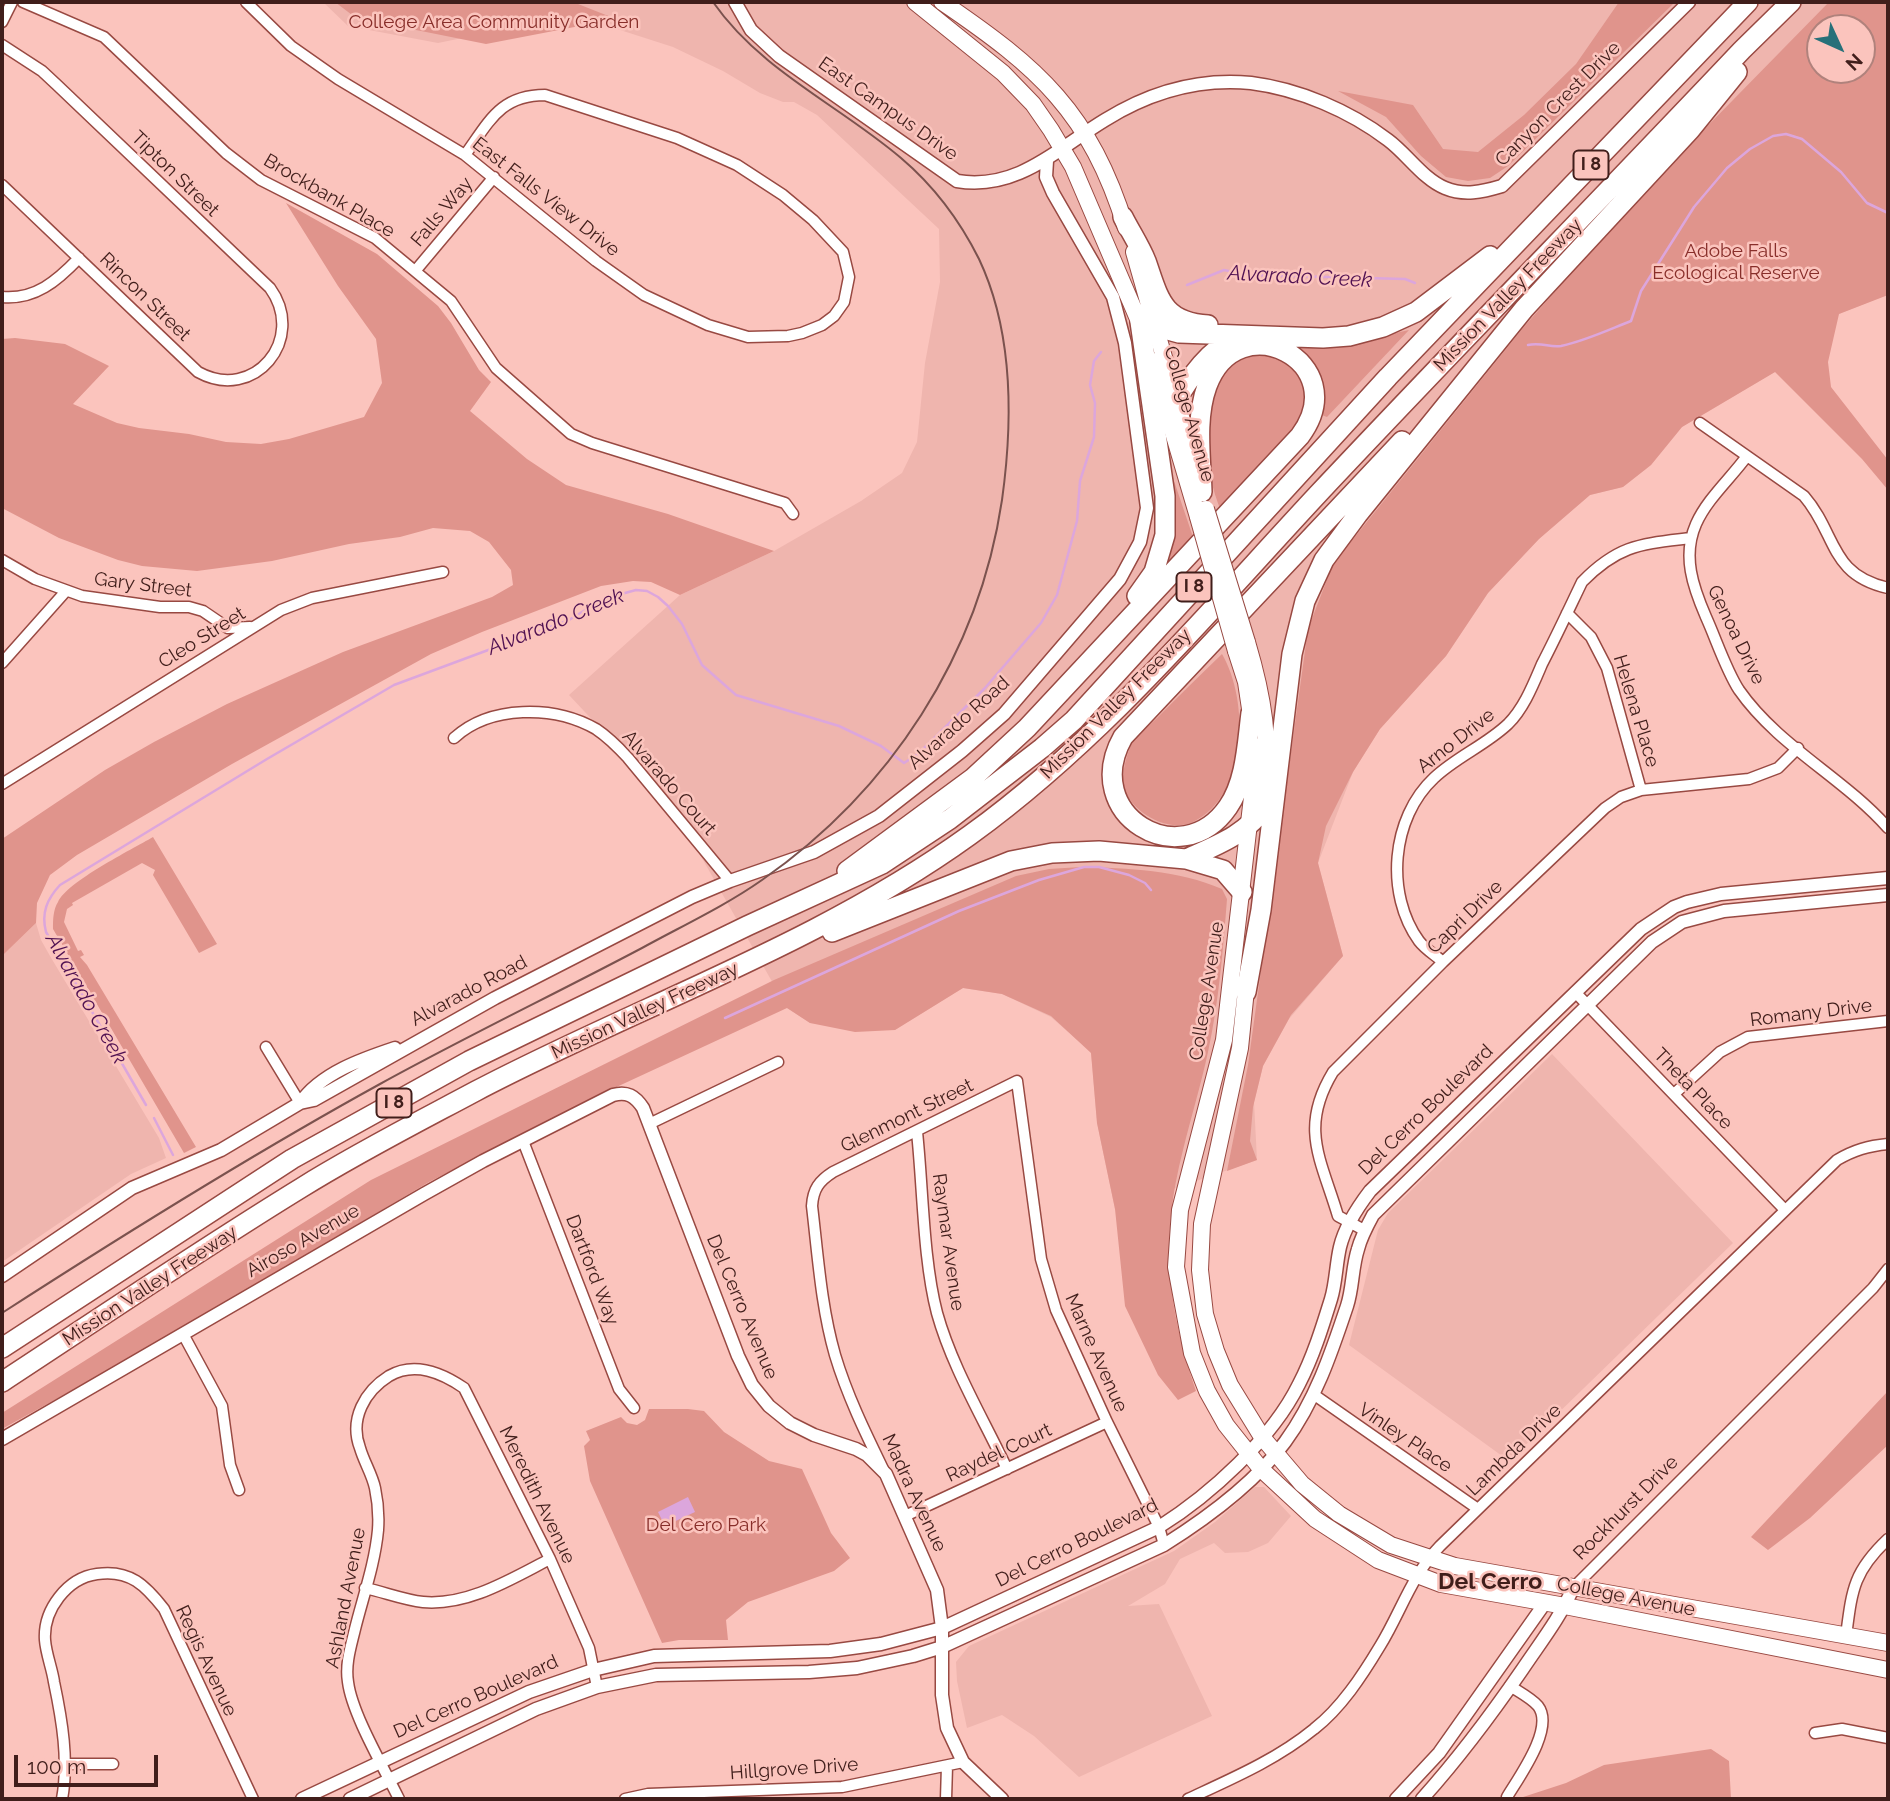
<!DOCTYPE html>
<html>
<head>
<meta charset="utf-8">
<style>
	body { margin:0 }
	#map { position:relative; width:1890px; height:1801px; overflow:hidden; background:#fbc4bd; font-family:Raleway,sans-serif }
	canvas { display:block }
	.frame { position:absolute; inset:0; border:4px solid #401e1b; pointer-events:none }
	.north { position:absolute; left:1806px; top:14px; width:70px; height:70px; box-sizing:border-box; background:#fbc4bd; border:2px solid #b0827c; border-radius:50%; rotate:135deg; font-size:19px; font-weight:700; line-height:28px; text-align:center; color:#401e1b }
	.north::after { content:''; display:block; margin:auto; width:24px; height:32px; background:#277079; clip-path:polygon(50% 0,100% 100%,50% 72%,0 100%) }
	.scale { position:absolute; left:14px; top:1755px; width:144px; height:32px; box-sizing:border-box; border:4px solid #401e1b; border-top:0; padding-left:9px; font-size:21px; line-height:24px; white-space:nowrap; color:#401e1b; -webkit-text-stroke:5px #fbc4bd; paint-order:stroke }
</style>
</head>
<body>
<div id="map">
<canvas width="1890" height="1801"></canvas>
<div class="frame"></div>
<div class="north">N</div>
<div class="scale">100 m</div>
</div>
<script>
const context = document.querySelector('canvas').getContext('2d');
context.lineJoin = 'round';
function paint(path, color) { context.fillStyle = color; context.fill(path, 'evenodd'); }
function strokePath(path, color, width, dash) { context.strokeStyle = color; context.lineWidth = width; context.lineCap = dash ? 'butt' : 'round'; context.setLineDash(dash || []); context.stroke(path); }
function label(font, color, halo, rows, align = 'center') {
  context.font = font + ' Raleway,sans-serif'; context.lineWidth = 5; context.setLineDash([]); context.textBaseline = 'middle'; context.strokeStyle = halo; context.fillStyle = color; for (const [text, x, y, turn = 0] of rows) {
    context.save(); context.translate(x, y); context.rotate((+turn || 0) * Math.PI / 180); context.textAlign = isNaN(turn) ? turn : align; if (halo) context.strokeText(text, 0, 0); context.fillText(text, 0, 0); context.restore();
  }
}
paint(new Path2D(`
	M323 2H1888V296H1884L1839 314 1775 372 1682 427 1651 465 1623 487 1590 495 1539 539 1488 593 1446 656 1380 729 1353 772 1318 863 1343 956 1289 1019 1263 1066 1254 1102 1257 1160 1115 1209 1097 1123 1091 1052 1051 1017 1002 994 963 988 895 1030 810 1023 787 1008 682 823 628 758 569 695 680 595 774 551 861 501 902 473 917 442 925 363 940 282 939 229 817 115 794 102H783L760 93 723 71 673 47 589 20 530 24 438 43 348 26ZM1820 28H1862V70H1820Z
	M36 923 41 940 50 956 159 1138 166 1158 131 1174 5 1260H2V956Z
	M1552 1054 1733 1243 1509 1461 1349 1345 1378 1230 1388 1213Z
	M1255 1487H1264L1291 1516 1268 1543 1248 1552 1225 1553 1214 1543 1180 1559 1165 1584 1128 1606 1159 1604 1212 1716 1079 1777 1034 1736 1002 1715 967 1728 957 1681 956 1662 969 1646 1174 1551 1215 1522Z`), '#efb5ae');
paint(new Path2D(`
	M335 2H573L616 19 486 44 356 18Z
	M1619 2H1675L1508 166 1490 178 1468 181 1446 177 1421 156 1386 117 1338 91 1413 105 1443 149 1478 152 1524 115 1576 64Z
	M1829 2H1888V295L1839 314 1828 362 1831 387 1888 460V490L1862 459 1775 372 1682 427 1651 465 1623 487 1590 495 1539 539 1488 593 1446 656 1380 729 1353 772 1326 826 1318 863 1343 956 1291 1015 1263 1066 1253 1107 1250 1141 1257 1160 1227 1171 1248 1065 1308 629 1333 564 1523 328 1637 198ZM1820 28H1862V70H1820Z
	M286 203 377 254 438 306 451 323 479 370 491 382 470 411 527 459 566 485 668 514 774 551 680 595 651 582 633 581 601 586 482 632 431 654 232 764 77 855 50 875 37 903 36 923 2 956V839L105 770 154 742 227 704 343 652 492 597 513 585 511 570 489 542 470 531 433 528 400 537 349 544 272 561 197 571 142 566 118 560 59 538 2 508V339L15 338 65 344 109 366 73 404 117 423 139 428 189 434 226 442 261 444 289 439 364 417 382 383 376 339 338 286Z
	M1409 330 1327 417 1319 414 1320 381 1295 346 1350 343Z
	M1263 354C1289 362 1292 367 1307 389L1301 424 1221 511C1205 471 1196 413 1222 375 1228 368 1237 357 1247 355 1252 354 1258 354 1263 354Z
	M1171 472 1193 537 1163 571Z
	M1222 654C1249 700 1249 795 1193 822 1167 834 1126 810 1123 782 1122 772 1127 754 1131 745 1136 735 1149 726 1157 718 1178 697 1200 675 1222 654Z
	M153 837 217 944 199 953 153 875 155 870 142 863 72 903 73 905 67 909 64 922 78 951 81 950 84 955 80 957 87 965 196 1147 184 1153 53 929C53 920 53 910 58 902 68 881 131 850 153 837Z
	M1081 867C1127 868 1179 870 1222 889L1227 899C1223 950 1219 1001 1208 1052 1201 1085 1191 1117 1183 1150 1160 1239 1167 1305 1196 1391L1178 1400 1158 1375 1125 1306 1115 1209 1097 1123 1091 1053 1051 1016 1002 994 963 988 895 1030 855 1032 810 1023 787 1008 610 1090 429 1182 163 1340 2 1429V1413L371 1180 774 980 1016 876 1049 869Z
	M1888 1391V1445L1810 1518 1768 1550 1751 1537Z
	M649 1409H688L704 1411 724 1432 769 1461 802 1469 831 1533 850 1558 834 1571 748 1602 726 1620 728 1640H679L662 1643 590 1481 584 1446 590 1440 586 1431 621 1417 627 1423 637 1425 645 1420Z
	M1711 1749 1729 1761 1731 1799H1517L1566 1783 1604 1765Z`), '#e0948c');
paint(new Path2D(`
	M688 1497 695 1512 665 1526 658 1512Z`), '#dca6dc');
strokePath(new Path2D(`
	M1187 285 1224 270 1248 275 1405 279 1415 283
	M1528 345C1542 342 1550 348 1561 346 1585 341 1608 330 1631 321L1641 291 1694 207 1727 168 1750 149 1773 136 1786 134 1802 139 1841 172 1867 203 1888 213
	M725 1018 959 911 1039 880 1084 867H1099L1129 875 1145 883 1151 890
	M146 1105 46 932C41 913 47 899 60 885L267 759 394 685 569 620 603 599 636 590 647 591 658 597 668 606 682 624 702 665 736 695 839 726 881 746 904 763 918 754 985 688 1041 623 1057 595 1077 521 1080 481 1094 437 1095 403 1090 385 1094 361 1101 352
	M154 1118 173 1155`), '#dca6dc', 2.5);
const minor = new Path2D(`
	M23 2 104 37 226 153 261 180 375 238 451 301 496 368 571 434 592 443 785 503 793 514
	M246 2 291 46 338 79 465 155 596 261 644 295 708 325 748 337 788 336 802 333 822 325 834 316 844 302 849 277 843 252 813 220 783 195 737 165 677 138 545 95C500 95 489 122 465 155
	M2 22 12 2
	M2 45 42 71 57 85 270 288C307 339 254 403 198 372L2 185
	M416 270 494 177
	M2 297C35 300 57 281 79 258
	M1700 423 1804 496C1837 534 1829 575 1888 588
	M1747 456C1731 478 1707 499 1696 524 1682 556 1693 587 1706 617 1716 639 1726 670 1739 690 1778 746 1844 778 1888 828
	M2 560 35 579 82 596 160 607H189L203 611 228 628 250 627
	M1567 613 1591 637 1607 668 1641 790
	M2 663 66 591
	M454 738C490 705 554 705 596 729 608 737 618 747 628 758L730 881
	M2 784 281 610 312 598 443 572
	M1443 962C1435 955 1425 949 1419 941 1385 894 1391 818 1434 778 1456 757 1486 745 1508 724 1524 708 1533 685 1542 664 1556 637 1569 609 1582 582 1619 544 1642 544 1691 538
	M1575 992 1785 1210
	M266 1047 300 1103
	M1674 1094 1720 1052 1748 1037 1888 1021
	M649 1124 778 1062
	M917 1132C923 1188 923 1259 937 1313 952 1367 983 1418 1007 1469
	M523 1141 619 1389 634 1408
	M1364 1230 1338 1216C1321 1159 1299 1128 1333 1072L1443 962 1605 808 1621 797 1641 790 1749 779 1778 768 1798 748
	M183 1334 222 1406 230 1465 239 1490
	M1313 1394 1478 1509
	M883 1469C865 1432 847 1395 835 1355 821 1306 818 1256 812 1206 813 1189 819 1181 833 1172L1017 1081 1041 1259 1056 1310 1107 1422 1159 1527 1164 1545
	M905 1516 1107 1422
	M365 1588C384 1592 404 1600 423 1602 468 1606 511 1579 550 1559
	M1573 1588 1873 1288 1888 1269
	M1846 1636C1852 1590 1853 1572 1888 1539
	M1815 1733 1842 1729 1888 1738
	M66 1764H113
	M1507 1797C1519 1777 1555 1728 1538 1706 1531 1698 1519 1692 1510 1686
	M62 1799C69 1761 62 1720 54 1682 52 1668 46 1654 45 1640 43 1610 67 1578 97 1574 130 1569 146 1586 164 1609L253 1799
	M399 1799C384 1768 352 1714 348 1682 345 1664 351 1646 355 1629 363 1597 375 1563 378 1530 379 1516 378 1502 375 1488 372 1474 364 1462 360 1448 349 1419 365 1391 389 1376 415 1361 442 1373 464 1388L550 1559 589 1648 597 1687
	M625 1799 648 1794 842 1787 963 1762
	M946 1799 947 1766
	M1188 1799C1231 1779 1276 1760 1314 1729 1341 1708 1362 1676 1380 1646 1401 1612 1411 1576 1440 1546L1837 1160C1854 1150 1868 1146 1888 1144`);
const tertiary = new Path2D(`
	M735 2 751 30 779 56 957 181C1017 191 1057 149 1105 120 1150 92 1199 78 1251 83 1299 89 1350 111 1388 140 1407 154 1423 179 1445 188 1464 196 1482 192 1502 186L1689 2
	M300 1103C321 1073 362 1059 395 1048
	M2 1276 132 1188 221 1150 300 1103 314 1100 495 998 692 897 730 881 814 852 879 816 962 751 1004 714 1120 579 1140 542 1147 508 1125 343 1113 297 1053 193 1046 177 1047 161
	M2 1439 424 1194 483 1161 613 1095C627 1091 635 1096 643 1108L738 1356 752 1385 769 1406 790 1423 814 1435 856 1449 867 1455 886 1474 937 1590 942 1628V1695L947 1728 963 1762 1002 1799
	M302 1799 529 1692 593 1670 654 1656 830 1651 881 1644 942 1628 1159 1527C1210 1495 1272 1439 1299 1384 1313 1357 1322 1328 1331 1299 1336 1283 1336 1264 1340 1247 1345 1226 1357 1208 1370 1191L1641 929 1674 907 1687 902 1721 894 1888 878
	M350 1799 536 1709 597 1687 656 1675 809 1672 857 1668 913 1656 942 1647 1164 1545C1207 1518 1254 1484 1285 1442 1315 1401 1331 1354 1347 1306 1353 1288 1352 1267 1358 1249 1361 1237 1367 1226 1373 1215L1652 942 1682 922 1724 911 1888 895
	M1396 1799 1439 1753 1545 1603
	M1422 1799C1458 1759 1491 1715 1522 1670 1540 1643 1560 1618 1573 1588`);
const primary = new Path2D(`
	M915 2 1003 73 1033 104 1051 130 1073 167 1144 333
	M942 2C1039 68 1090 112 1126 228
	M1134 252 1195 466
	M1152 361 1198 517
	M1247 642C1264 699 1270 740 1265 801
	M1236 651 1246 682 1252 722
	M1253 745 1255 771 1224 1040 1180 1210 1176 1267 1192 1353 1207 1391 1226 1425 1261 1469 1315 1519 1378 1560 1441 1584 1565 1606 1888 1670
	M1247 980 1240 1048 1202 1224 1200 1270 1205 1314 1216 1351 1230 1385 1262 1437 1302 1484 1339 1514 1391 1545 1455 1566 1888 1643`);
const motorway = new Path2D(`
	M1123 217C1130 231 1140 246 1146 261 1159 298 1162 322 1208 325
	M1153 319 1168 330 1179 333 1323 338 1349 336 1383 327 1416 312 1490 256
	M1168 415C1183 388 1200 359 1227 342
	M1137 596 1154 572 1165 535V496L1140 322
	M1251 713C1247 744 1246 781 1228 807 1181 875 1079 815 1123 737L1402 441
	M1186 859C1215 846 1248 834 1265 806
	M847 871 973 778 1027 728 1300 436C1355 362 1238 302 1207 386 1195 419 1201 458 1202 492
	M832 932 1011 861 1052 853 1099 851 1186 859 1223 870 1242 892
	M1246 992 1261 910 1292 654 1305 601 1324 560 1358 514 1524 309 1690 130 1737 72
	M2 1348 292 1159 469 1061 747 926 882 864 950 819 1042 748 1074 720 1388 377 1748 2
	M2 1382C101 1317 200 1250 301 1188 357 1153 418 1122 476 1091 640 1005 819 944 970 835 1103 739 1208 612 1319 493 1459 344 1602 198 1742 50L1791 2`);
strokePath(minor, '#984942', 13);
strokePath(tertiary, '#984942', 15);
strokePath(primary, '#984942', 18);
strokePath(motorway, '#984942', 22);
strokePath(minor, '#fff', 10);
strokePath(tertiary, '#fff', 12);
strokePath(primary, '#fff', 16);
strokePath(motorway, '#fff', 19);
strokePath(new Path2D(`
	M2 1313C126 1233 251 1155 380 1084 467 1036 555 994 642 948 682 926 725 906 762 880 890 791 979 655 1002 500 1013 421 1014 333 979 259 960 221 934 186 901 158 839 105 761 71 713 2`), '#7b524e', 2);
const primaryBridge = new Path2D(`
	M1206 509 1247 642
	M1198 517 1236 651`);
strokePath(primaryBridge, '#984942', 18, []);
strokePath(primaryBridge, '#fff', 16);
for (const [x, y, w] of [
	[1591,165,35],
	[1194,587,35],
	[394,1103,35]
]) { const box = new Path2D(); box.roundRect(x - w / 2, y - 14.5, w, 29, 5); context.fillStyle = '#fbc4bd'; context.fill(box); strokePath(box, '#401e1b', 2); }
label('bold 18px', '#401e1b', null, [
	["I 8",1591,165],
	["I 8",1194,587],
	["I 8",394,1103]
]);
label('19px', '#882e2a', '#fbc4bd', [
	["College Area Community Garden",494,22],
	["Adobe Falls",1736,251],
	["Ecological Reserve",1736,273],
	["Del Cero Park",706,1525]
]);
label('19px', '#401e1b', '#fbc4bd', [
	["Canyon Crest Drive",1558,104,-45],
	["East Campus Drive",888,109,35],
	["Tipton Street",175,174,44],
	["Brockbank Place",329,196,30],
	["East Falls View Drive",546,197,38],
	["Falls Way",442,212,-50],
	["Mission Valley Freeway",1508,295,-46],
	["Rincon Street",145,297,44],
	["College Avenue",1189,414,74],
	["Gary Street",143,585,7],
	["Genoa Drive",1736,635,64],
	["Cleo Street",202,638,-32],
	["Mission Valley Freeway",1116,704,-45],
	["Helena Place",1636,711,73],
	["Alvarado Road",959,723,-42],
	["Arno Drive",1456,741,-38],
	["Alvarado Court",669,783,49],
	["Capri Drive",1465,917,-44],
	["Alvarado Road",469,991,-28],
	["College Avenue",1207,991,-81],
	["Mission Valley Freeway",645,1011,-25],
	["Romany Drive",1811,1013,-7],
	["Theta Place",1693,1089,46],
	["Del Cerro Boulevard",1426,1110,-44],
	["Glenmont Street",907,1116,-26],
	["Airoso Avenue",303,1241,-30],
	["Raymar Avenue",948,1242,82],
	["Dartford Way",592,1270,69],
	["Mission Valley Freeway",150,1286,-33],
	["Del Cerro Avenue",742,1307,67],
	["Marne Avenue",1096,1353,66],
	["Vinley Place",1405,1438,34],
	["Lambda Drive",1514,1450,-44],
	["Raydel Court",999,1453,-25],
	["Madra Avenue",914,1493,65],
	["Meredith Avenue",537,1495,64],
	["Rockhurst Drive",1626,1508,-45],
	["Del Cerro Boulevard",1077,1543,-26],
	["College Avenue",1626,1597,11],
	["Ashland Avenue",346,1598,-79],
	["Regis Avenue",206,1661,65],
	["Del Cerro Boulevard",476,1697,-24],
	["Hillgrove Drive",794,1769,-4]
]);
label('italic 21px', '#501152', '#fbc4bd', [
	["Alvarado Creek",1300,277,3],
	["Alvarado Creek",556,622,-22],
	["Alvarado Creek",86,999,61]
]);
label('bold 23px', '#401e1b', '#fbc4bd', [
	["Del Cerro",1490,1582]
]);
</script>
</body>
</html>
